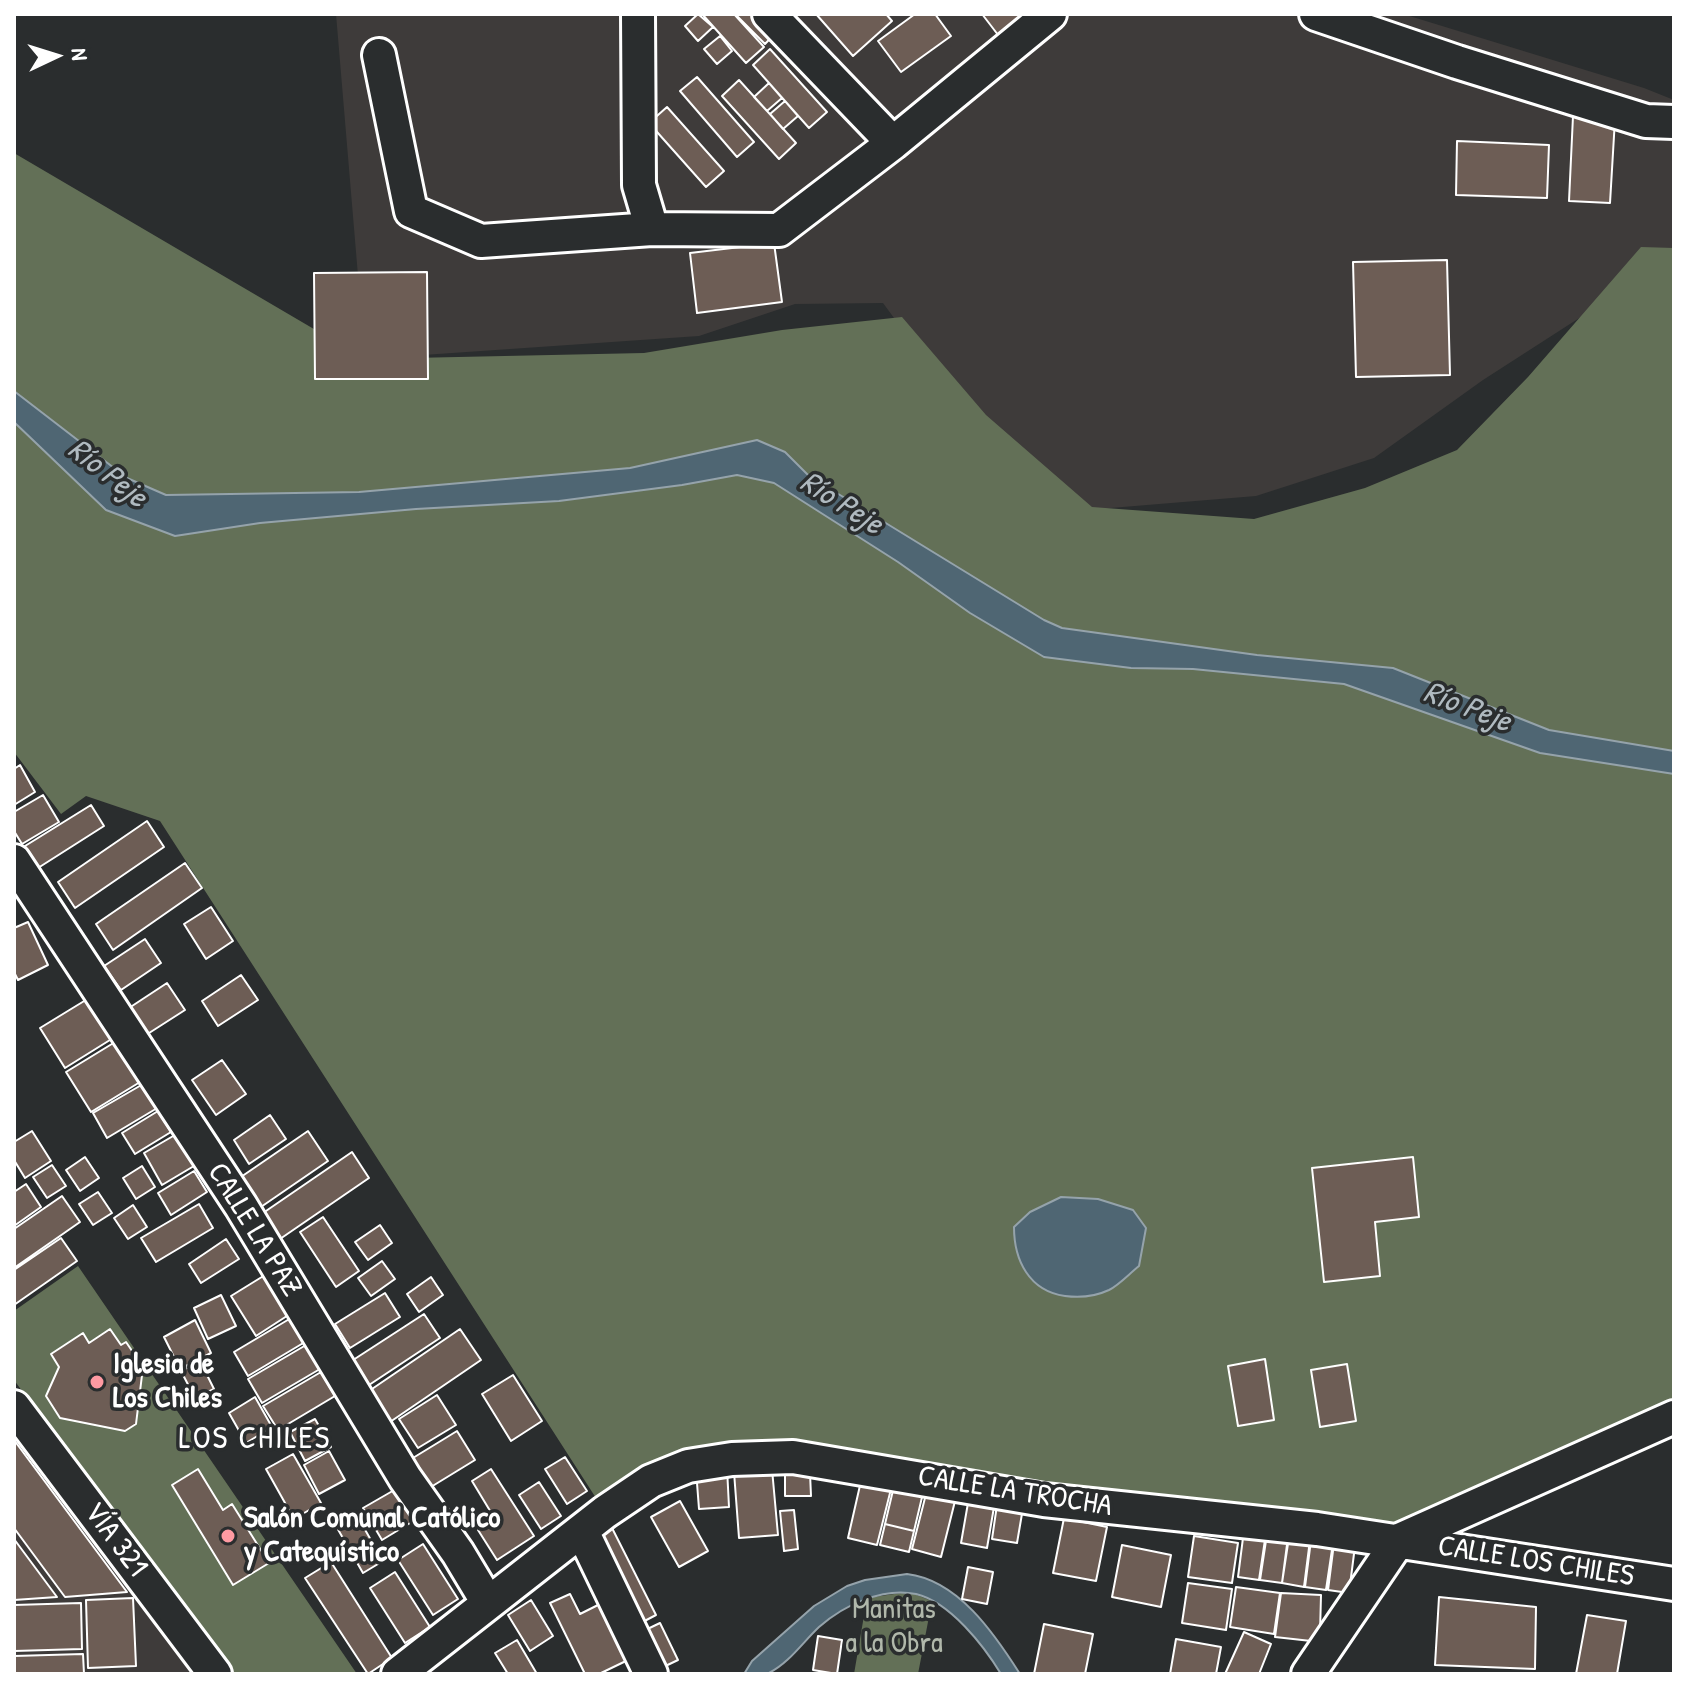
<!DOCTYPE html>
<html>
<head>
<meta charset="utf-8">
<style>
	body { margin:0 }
	#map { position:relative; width:1688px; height:1688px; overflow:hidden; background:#2a2d2e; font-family:"Patrick Hand",sans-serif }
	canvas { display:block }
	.frame { position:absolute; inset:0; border:16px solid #fff; pointer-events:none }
	.north { position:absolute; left:16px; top:16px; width:80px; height:80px; -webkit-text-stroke:6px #2a2d2e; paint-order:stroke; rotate:86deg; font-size:22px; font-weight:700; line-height:32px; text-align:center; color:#fff }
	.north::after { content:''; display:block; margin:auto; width:28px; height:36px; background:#fff; clip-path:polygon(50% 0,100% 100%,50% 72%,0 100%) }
</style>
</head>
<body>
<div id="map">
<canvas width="1688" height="1688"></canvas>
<div class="frame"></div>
<div class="north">N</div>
</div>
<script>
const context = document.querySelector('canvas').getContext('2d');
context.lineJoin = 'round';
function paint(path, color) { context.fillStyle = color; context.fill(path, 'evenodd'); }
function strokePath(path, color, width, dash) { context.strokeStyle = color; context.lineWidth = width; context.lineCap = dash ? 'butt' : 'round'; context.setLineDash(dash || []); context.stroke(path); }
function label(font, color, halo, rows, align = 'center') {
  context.font = font + ' "Patrick Hand",sans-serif'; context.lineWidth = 7; context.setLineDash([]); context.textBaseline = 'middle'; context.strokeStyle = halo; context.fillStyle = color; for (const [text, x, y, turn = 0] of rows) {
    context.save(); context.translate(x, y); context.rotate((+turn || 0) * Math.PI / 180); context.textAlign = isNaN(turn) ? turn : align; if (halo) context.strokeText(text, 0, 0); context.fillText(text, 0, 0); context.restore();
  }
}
paint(new Path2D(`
	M336 14H1403L1644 88 1674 100V257L1483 380 1374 458 1256 496 1038 514 883 303 795 304 699 336 365 359Z
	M14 1426 195 1674H14Z`), '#3e3b3a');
paint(new Path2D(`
	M14 153 365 359 644 353 782 330 902 317 986 415 1092 507 1254 519 1365 488 1457 450 1528 377 1641 247 1674 248V1416L1399 1540 732 1459 605 1512 160 821 86 796 61 814 14 752Z
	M78 1266 357 1674H229L14 1380V1311Z
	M901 1593 914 1594 932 1601 918 1674H854L867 1598Z`), '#637057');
const water = new Path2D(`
	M14 391 127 478 166 495 359 492 630 468 757 440 785 452 809 476 1044 620 1062 628 1257 655 1393 668 1549 730 1674 751V774L1540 753 1344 684 1193 669 1131 668 1044 657 970 613 898 562 774 483 737 475 682 485 559 501 416 509 260 523 175 536 106 510 14 422Z
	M1061 1197 1098 1199 1133 1210 1146 1228 1139 1266C1129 1274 1119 1285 1109 1290 1094 1297 1080 1298 1065 1296 1029 1291 1014 1260 1014 1227L1030 1212Z
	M907 1574C958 1580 994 1633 1020 1674H1001C984 1646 950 1602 916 1594 883 1587 844 1605 819 1627 803 1642 789 1663 769 1673 762 1676 752 1674 744 1674L752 1661 814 1606 847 1586 865 1580Z`);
paint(water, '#4f6673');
strokePath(water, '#95a3ab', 2);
const building = new Path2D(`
	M698 14 713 27 698 41 685 26Z
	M702 14H734L764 47 746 63Z
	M735 14H768L781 27 765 44Z
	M816 14H886L892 21 853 56Z
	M915 14H935L951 36 901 72 878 41Z
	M982 14H1028L1005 44Z
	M720 36 732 51 717 64 704 49Z
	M770 49 827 112 809 128 753 65Z
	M697 77 754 142 737 157 680 91Z
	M739 80 796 143 779 159 722 96Z
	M769 83 782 98 767 111 754 97Z
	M785 101 798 116 783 129 770 114Z
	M667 107 724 171 706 187 649 123Z
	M1573 116 1615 119 1610 203 1569 201Z
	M1457 141 1549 145 1547 198 1456 195Z
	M774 243 782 302 697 313 690 253Z
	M1447 260 1450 375 1356 377 1353 262Z
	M427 272 428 379H315L314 273Z
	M20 765 35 792 14 805V769Z
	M43 795 59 822 22 844 14 831V812Z
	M91 805 104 826 38 868 25 846Z
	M147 821 164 847 75 908 58 882Z
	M185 863 202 888 113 950 96 924Z
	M211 907 233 941 206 959 184 924Z
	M28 922 48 965 18 980 14 972V928Z
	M145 939 161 963 121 990 104 966Z
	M241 975 258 1000 218 1026 202 1001Z
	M167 983 185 1010 146 1035 129 1008Z
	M94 995 118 1035 65 1068 40 1028Z
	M120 1039 145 1079 91 1112 66 1072Z
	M222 1060 246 1094 216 1115 192 1080Z
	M150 1080 164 1104 107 1138 93 1113Z
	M158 1111 171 1132 135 1154 122 1133Z
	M270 1115 286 1139 249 1164 234 1140Z
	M32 1131 51 1161 25 1178 14 1160V1142Z
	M308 1131 328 1161 258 1209 238 1179Z
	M180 1132 199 1163 162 1185 144 1153Z
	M352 1152 369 1178 280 1239 263 1213Z
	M85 1157 99 1178 80 1191 66 1170Z
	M1413 1157 1419 1217 1375 1222 1380 1276 1324 1282 1312 1168Z
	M52 1165 66 1186 47 1198 33 1177Z
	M142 1166 155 1187 136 1199 123 1178Z
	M194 1171 207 1192 171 1215 158 1193Z
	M26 1184 41 1207 14 1226V1192Z
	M98 1192 112 1213 93 1225 79 1204Z
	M62 1196 80 1222 14 1268V1229Z
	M199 1204 213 1228 156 1262 141 1238Z
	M133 1205 147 1227 128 1239 114 1218Z
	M323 1217 359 1271 336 1287 300 1232Z
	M380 1225 392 1243 368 1260 355 1242Z
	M61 1238 77 1261 14 1305V1270Z
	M226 1239 239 1259 201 1283 189 1264Z
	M382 1261 395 1279 371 1296 358 1278Z
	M265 1275 290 1314 256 1336 231 1296Z
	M431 1277 443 1295 419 1312 407 1294Z
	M385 1293 400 1317 350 1348 335 1324Z
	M221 1295 236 1326 208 1339 194 1308Z
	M424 1314 440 1338 366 1387 350 1362Z
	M291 1318 305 1342 248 1376 234 1352Z
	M195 1320 211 1353 180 1369 164 1337Z
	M110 1329 121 1345 126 1342 143 1367 136 1424 125 1431 60 1418 46 1396 59 1367 51 1354 83 1333 89 1343Z
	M460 1329 481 1360 390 1422 369 1391Z
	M306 1345 320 1369 262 1403 248 1379Z
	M1265 1359 1274 1420 1238 1426 1228 1366Z
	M200 1361 214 1389 195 1398 181 1371Z
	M1347 1364 1356 1421 1320 1427 1311 1370Z
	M321 1372 335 1396 278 1430 263 1406Z
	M513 1375 542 1421 511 1441 482 1394Z
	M437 1395 456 1425 418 1448 399 1419Z
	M255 1397 272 1427 246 1443 229 1413Z
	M315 1419 331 1447 305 1461 290 1432Z
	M457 1431 475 1460 426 1490 408 1461Z
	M14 1440 127 1592 65 1597 14 1528Z
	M329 1451 345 1480 319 1494 304 1465Z
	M293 1454 321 1503 294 1519 266 1469Z
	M565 1457 587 1491 567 1504 545 1469Z
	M727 1468 729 1507 699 1509 696 1470Z
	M198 1469 223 1510 232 1504 269 1563 233 1585 172 1485Z
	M491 1469 534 1536 497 1560 478 1530 495 1519 472 1481Z
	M772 1469 778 1535 739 1538 734 1472Z
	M785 1473H810L811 1496H785Z
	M861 1481 891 1489 877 1545 848 1538Z
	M539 1482 561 1516 541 1529 519 1495Z
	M894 1486 923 1493 914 1531 885 1524Z
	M396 1489 415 1520 382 1540 363 1508Z
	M926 1494 955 1501 941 1557 912 1549Z
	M998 1498 1024 1502 1017 1543 992 1539Z
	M680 1501 708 1551 679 1567 651 1517Z
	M968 1503 994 1507 987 1548 961 1543Z
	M794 1510 798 1549 784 1551 780 1511Z
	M356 1514 383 1561 363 1573 336 1526Z
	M1064 1518 1107 1527 1096 1581 1053 1573Z
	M610 1524 656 1615 635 1626 589 1535Z
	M885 1524 914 1531 909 1552 880 1545Z
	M1244 1530 1266 1533 1259 1580 1238 1577Z
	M1267 1534 1288 1537 1282 1583 1260 1580Z
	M1194 1536 1238 1543 1232 1583 1188 1577Z
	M1289 1537 1310 1540 1304 1587 1282 1583Z
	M14 1539 57 1597 14 1600Z
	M1311 1540 1333 1543 1326 1590 1305 1587Z
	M1334 1543 1355 1546 1349 1593 1328 1590Z
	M423 1544 458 1599 433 1615 398 1560Z
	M1122 1545 1171 1555 1161 1607 1112 1597Z
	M331 1562 392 1658 368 1674 305 1578Z
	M968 1567 993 1572 987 1604 962 1599Z
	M395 1572 430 1627 405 1643 370 1588Z
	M1188 1583 1232 1589 1226 1630 1182 1623Z
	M1236 1587 1280 1593 1274 1634 1230 1627Z
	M1281 1593 1321 1595 1320 1633 1311 1641 1275 1637Z
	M570 1594 580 1614 600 1604 628 1660 599 1674H585L550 1603Z
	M1439 1597 1536 1607 1535 1669 1435 1665Z
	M133 1598 136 1666 88 1668 86 1600Z
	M531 1600 553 1636 530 1651 508 1615Z
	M81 1603 82 1649 14 1651V1605Z
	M1587 1615 1626 1621 1617 1674H1576Z
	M660 1623 678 1660 655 1671 637 1634Z
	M1044 1624 1093 1634 1085 1674H1034Z
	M1244 1632 1271 1644 1259 1674H1225Z
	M818 1636 842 1640 837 1674 813 1670Z
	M1176 1639 1221 1647 1216 1674H1170Z
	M517 1640 537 1674H508L495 1653Z
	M83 1654 84 1674H14V1656Z`);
paint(building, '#6d5d55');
strokePath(building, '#fff', 2);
const minor = new Path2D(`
	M638 14 639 185 652 229
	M769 14 893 143
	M1316 14 1457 62 1646 121 1674 122
	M379 55 411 211 481 241 652 229 779 230 893 143 1050 14
	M14 861 241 1206 405 1478 458 1553 488 1603
	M14 1407 215 1674
	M582 1531 651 1674
	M1399 1540 1674 1417
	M398 1674 605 1512 651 1481 688 1466 732 1459 793 1457 1044 1500 1317 1529 1674 1584
	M1308 1674 1399 1540`);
strokePath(minor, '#fff', 38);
strokePath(minor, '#2a2d2e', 32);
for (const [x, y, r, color] of [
	[97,1382,8,"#ff9aa2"],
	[228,1536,8,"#ff9aa2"]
]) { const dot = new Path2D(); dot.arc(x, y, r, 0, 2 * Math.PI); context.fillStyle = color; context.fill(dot); strokePath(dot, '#2a2d2e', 3); }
label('30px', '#fff', '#2a2d2e', [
	["CALLE LA PAZ",254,1230,58],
	["CALLE LA TROCHA",1015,1492,9],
	["VÍA 321",115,1540,53],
	["CALLE LOS CHILES",1536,1562,9]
]);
label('bold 30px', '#fff', '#2a2d2e', [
	["Iglesia de",113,1365],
	["Los Chiles",113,1399],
	["Salón Comunal Católico",244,1519],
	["y Catequístico",244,1553]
], 'left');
label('30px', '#b1b8ab', '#2a2d2e', [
	["Manitas",894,1610],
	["a la Obra",894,1644]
]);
label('italic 32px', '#b0bac0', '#2a2d2e', [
	["Río Peje",107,474,38],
	["Río Peje",841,504,32],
	["Río Peje",1467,708,21]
]);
context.letterSpacing = '2px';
label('32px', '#fff', '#2a2d2e', [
	["LOS CHILES",255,1439]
]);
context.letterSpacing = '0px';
</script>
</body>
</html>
